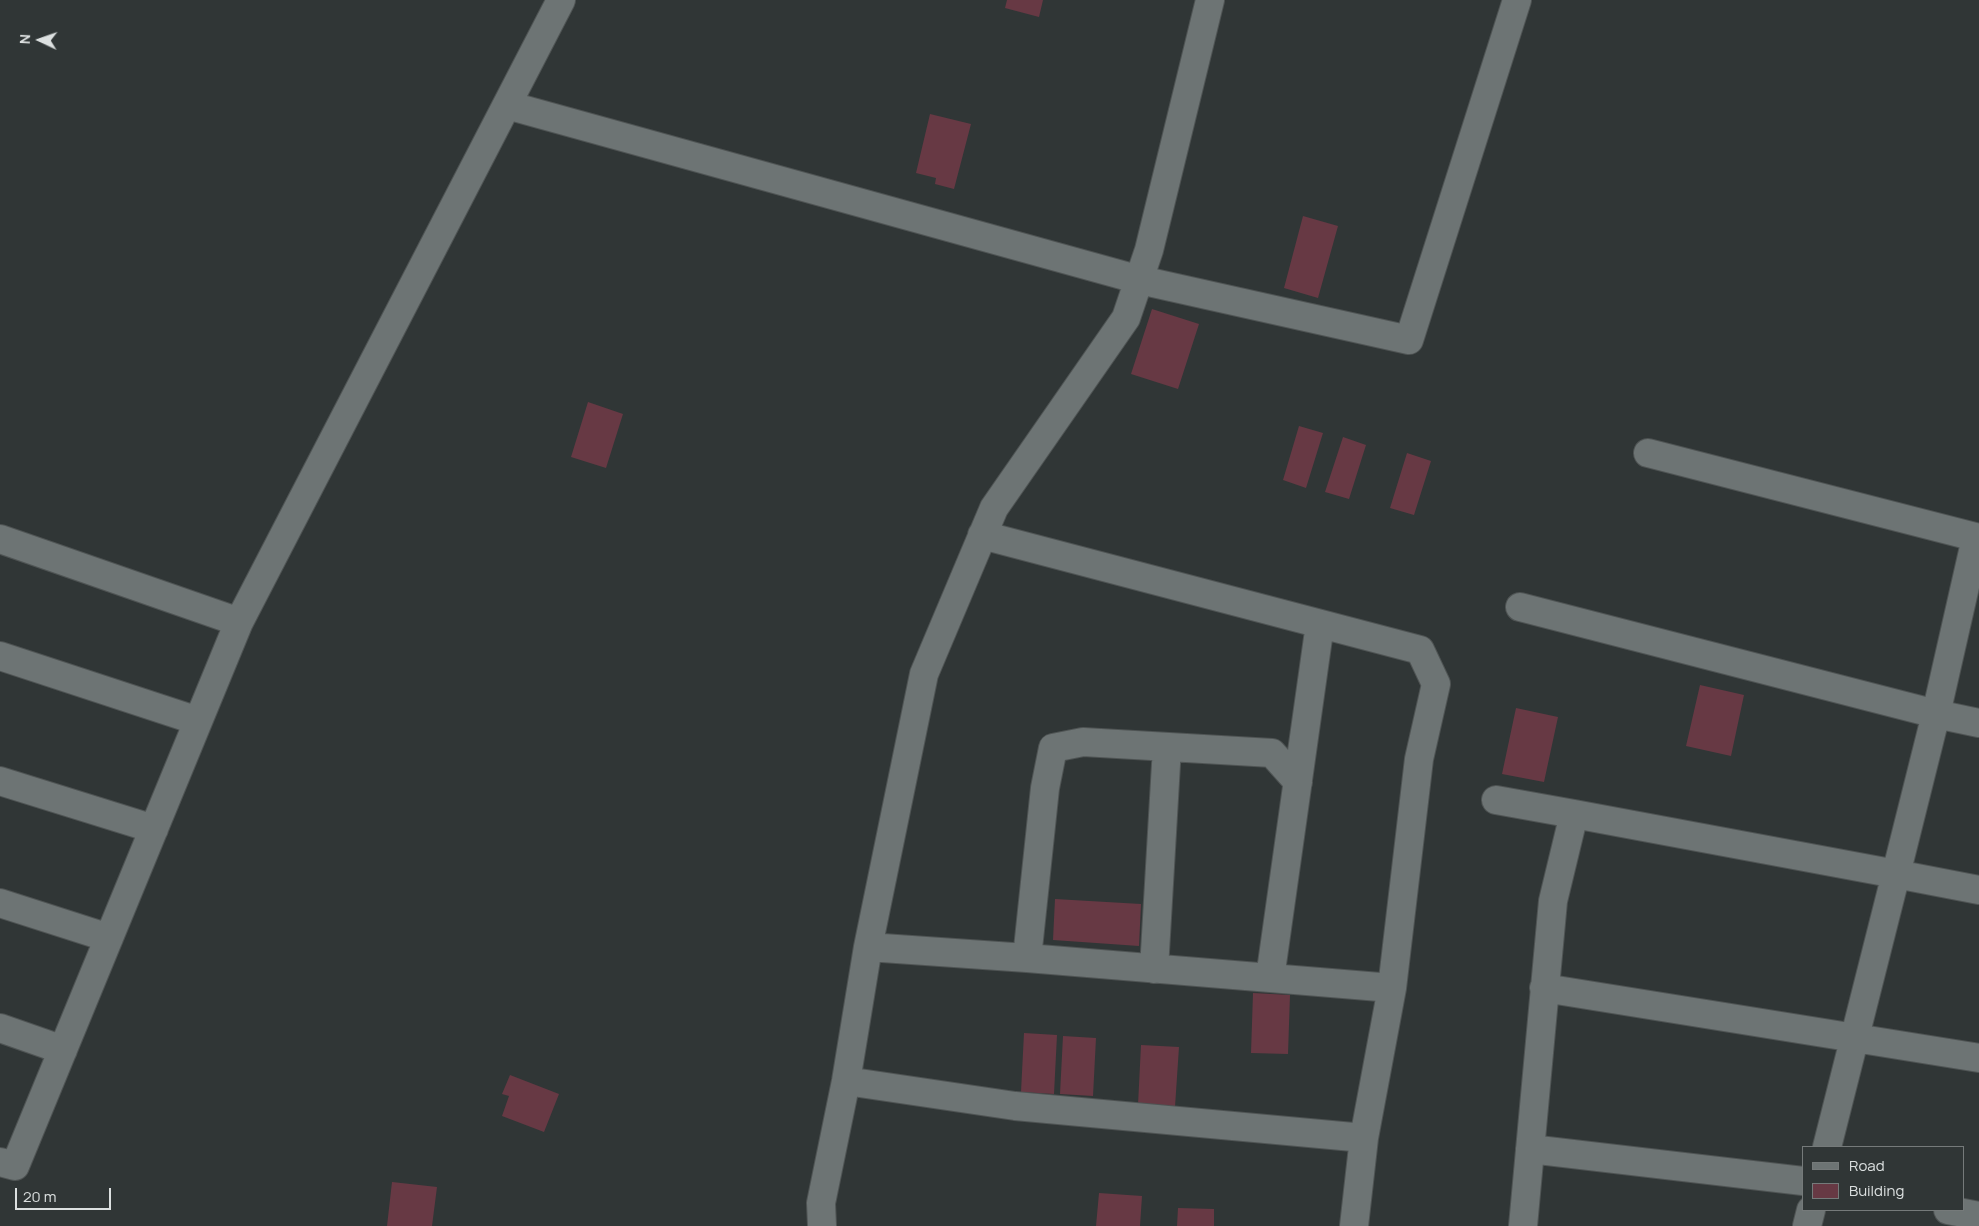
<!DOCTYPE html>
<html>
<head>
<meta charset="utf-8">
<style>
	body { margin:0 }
	#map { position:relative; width:1979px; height:1226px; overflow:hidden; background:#303636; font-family:Manrope,sans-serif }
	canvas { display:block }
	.legend { position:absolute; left:1802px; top:1146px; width:162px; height:65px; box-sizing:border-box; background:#303636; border:1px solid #757a7a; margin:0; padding:6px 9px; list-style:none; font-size:15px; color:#dce0e0 }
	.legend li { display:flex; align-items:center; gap:10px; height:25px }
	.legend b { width:25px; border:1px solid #757a7a }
	.north { position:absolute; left:15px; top:15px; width:50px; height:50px; -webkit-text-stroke:4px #303636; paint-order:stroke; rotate:273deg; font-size:14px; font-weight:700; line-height:20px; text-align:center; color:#dce0e0 }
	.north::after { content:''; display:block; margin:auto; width:18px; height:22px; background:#dce0e0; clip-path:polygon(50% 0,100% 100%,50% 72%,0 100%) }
	.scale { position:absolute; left:15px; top:1188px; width:96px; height:22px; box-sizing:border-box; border:2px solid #dce0e0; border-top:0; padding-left:6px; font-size:15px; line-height:18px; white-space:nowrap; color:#dce0e0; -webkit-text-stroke:4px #303636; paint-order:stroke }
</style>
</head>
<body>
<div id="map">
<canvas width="1979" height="1226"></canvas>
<ul class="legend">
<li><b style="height:6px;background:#6d7474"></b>Road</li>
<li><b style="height:14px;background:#673944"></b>Building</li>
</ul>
<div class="north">N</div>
<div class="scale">20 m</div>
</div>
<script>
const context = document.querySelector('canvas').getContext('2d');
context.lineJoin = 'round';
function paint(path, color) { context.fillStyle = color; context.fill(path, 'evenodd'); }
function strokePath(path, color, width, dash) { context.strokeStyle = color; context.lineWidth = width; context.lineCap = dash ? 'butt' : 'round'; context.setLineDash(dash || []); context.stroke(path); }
paint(new Path2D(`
	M1007 0H1043L1039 17 1005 8Z
	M930 114 971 124 954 189 935 184 936 178 916 173Z
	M1303 216 1338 226 1318 298 1284 288Z
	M1152 309 1199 324 1178 389 1131 374Z
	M588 402 623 414 606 468 571 457Z
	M1299 426 1323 433 1306 488 1283 480Z
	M1343 437 1366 445 1349 499 1325 492Z
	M1407 453 1431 461 1414 515 1390 508Z
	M1700 685 1744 695 1731 756 1686 746Z
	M1516 708 1558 717 1544 782 1502 774Z
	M1055 899 1141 904 1139 946 1053 940Z
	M1253 993 1290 995 1288 1054 1251 1053Z
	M1024 1033 1057 1035 1054 1094 1021 1092Z
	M1063 1036 1096 1038 1093 1096 1060 1094Z
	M1141 1045 1179 1047 1175 1107 1138 1105Z
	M510 1075 559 1094 544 1132 502 1116 509 1096 502 1094Z
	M392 1182 437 1187 432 1226H387Z
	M1099 1193 1142 1196 1140 1226H1096Z
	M1178 1208 1214 1209V1226H1177Z`), '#673944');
const minor = new Path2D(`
	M507 105 1140 280 1409 340 1517 0
	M1648 453 1979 538
	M982 535 1420 650 1436 684 1419 759 1392 988 1364 1138 1354 1226
	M1976 538 1936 714 1896 874 1979 890
	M0 539 239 622 15 1166 0 1162
	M1520 607 1936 714 1979 723
	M239 622 561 0
	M0 656 198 721
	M0 781 154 829
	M1496 800 1574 814
	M0 903 109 938
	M868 947 1027 958 1392 988
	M1027 958 1045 788 1053 748 1083 742 1272 753 1298 782
	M1154 969 1167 747
	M1270 978 1320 624
	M1544 988 1979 1058
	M0 1028 63 1050
	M846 1081 1015 1106 1364 1138
	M1530 1149 1803 1181
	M1948 1210 1979 1216
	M822 1226 821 1203 846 1081 868 947 924 674 994 508 1126 318 1149 250 1210 0
	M1523 1226 1553 901 1574 814 1896 874 1827 1147
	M1807 1226 1811 1210`);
strokePath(minor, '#4f5454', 30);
strokePath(minor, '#6d7474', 28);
</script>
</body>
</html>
